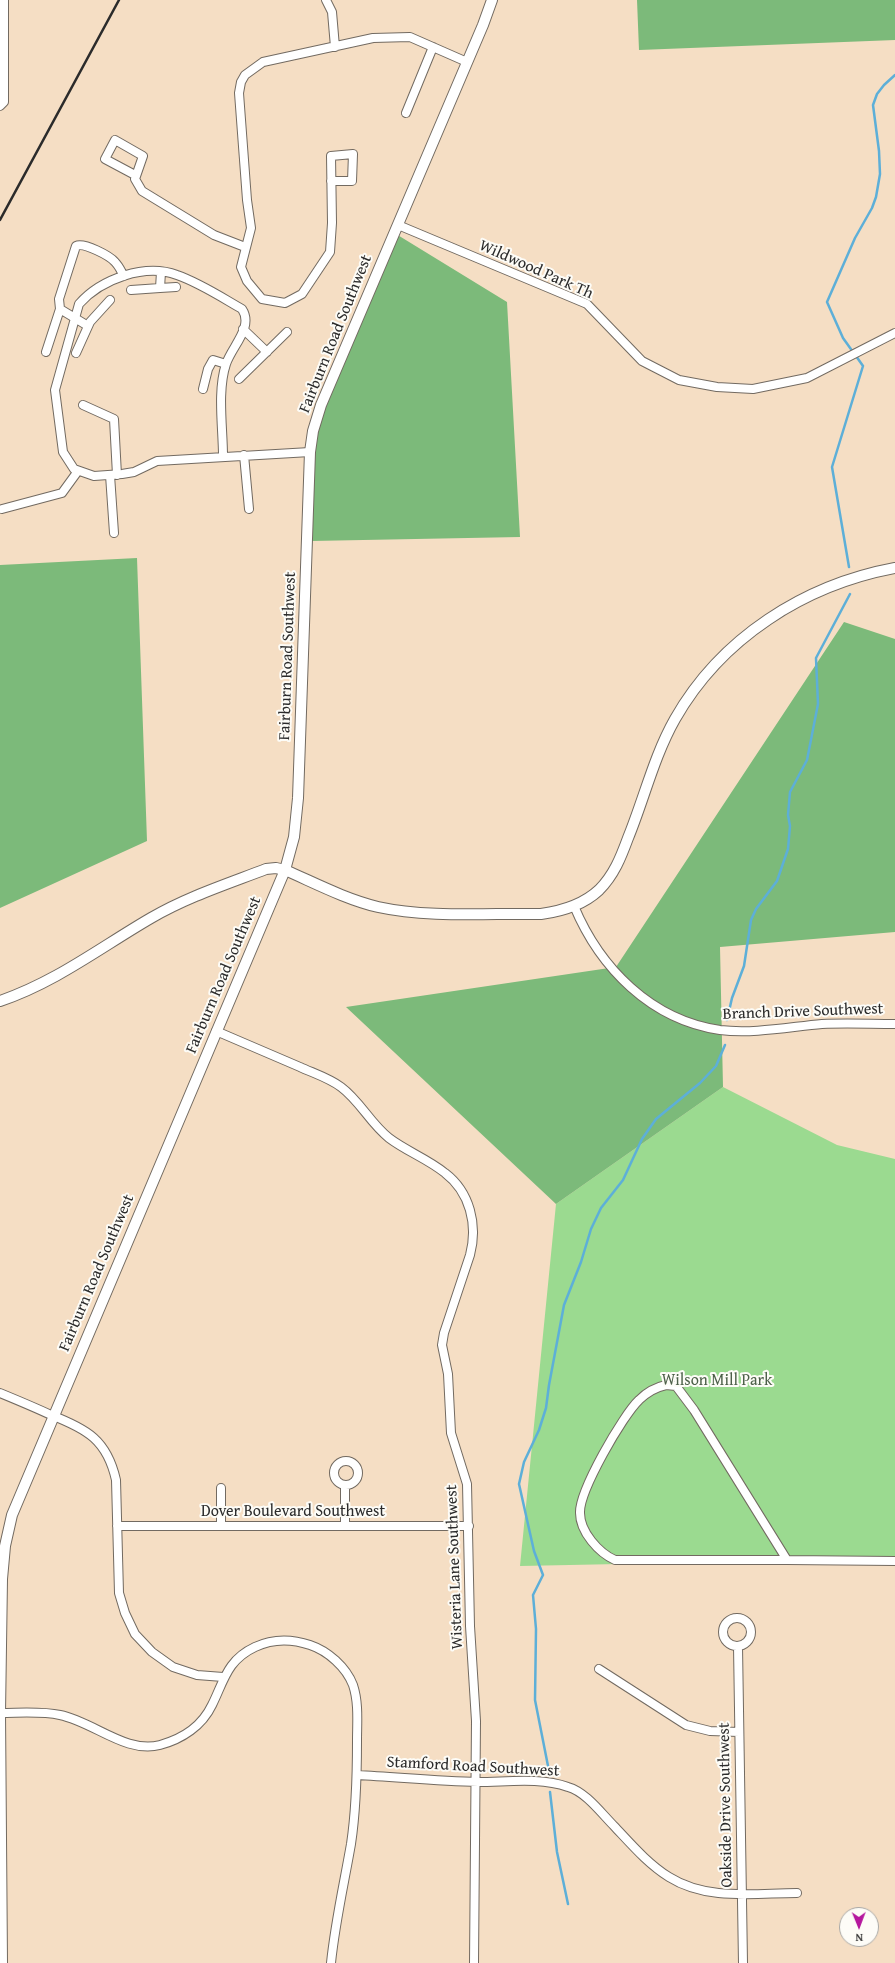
<!DOCTYPE html>
<html>
<head>
<meta charset="utf-8">
<style>
	body { margin:0 }
	#map { position:relative; width:895px; height:1963px; overflow:hidden; background:#f5dec4; font-family:"Gentium Book Plus",serif }
	canvas { display:block }
	.north { position:absolute; left:839px; top:1907px; width:40px; height:40px; box-sizing:border-box; background:#fdfcf7; border:1px solid #a9a8a5; border-radius:50%; rotate:179deg; font-size:11px; font-weight:700; line-height:16px; text-align:center; color:#2b2b2b }
	.north::after { content:''; display:block; margin:auto; width:14px; height:18px; background:#b5179e; clip-path:polygon(50% 0,100% 100%,50% 72%,0 100%) }
</style>
</head>
<body>
<div id="map">
<canvas width="895" height="1963"></canvas>
<div class="north">N</div>
</div>
<script>
const context = document.querySelector('canvas').getContext('2d');
context.lineJoin = 'round';
function paint(path, color) { context.fillStyle = color; context.fill(path, 'evenodd'); }
function strokePath(path, color, width, dash) { context.strokeStyle = color; context.lineWidth = width; context.lineCap = dash ? 'butt' : 'round'; context.setLineDash(dash || []); context.stroke(path); }
function label(font, color, halo, rows, align = 'center') {
  context.font = font + ' "Gentium Book Plus",serif'; context.lineWidth = 4; context.setLineDash([]); context.textBaseline = 'middle'; context.strokeStyle = halo; context.fillStyle = color; for (const [text, x, y, turn = 0] of rows) {
    context.save(); context.translate(x, y); context.rotate((+turn || 0) * Math.PI / 180); context.textAlign = isNaN(turn) ? turn : align; if (halo) context.strokeText(text, 0, 0); context.fillText(text, 0, 0); context.restore();
  }
}
paint(new Path2D(`
	M723 1087 837 1145 895 1159V1561H768L520 1566 556 1204Z`), '#9bda90');
paint(new Path2D(`
	M637 0H895V40L639 50Z
	M396 234 507 302 520 537 311 541 313 424Z
	M137 558 147 841 0 908V565Z
	M844 622 895 639V932L720 947 723 1087 556 1204 346 1007 616 967Z`), '#7cba7a');
strokePath(new Path2D(`
	M853 352 843 338 827 302 855 238 872 208 876 197 880 174 879 151 873 105 877 94 884 85 895 75
	M849 567 832 467 863 366 856 356
	M727 1020 732 998 744 966 751 920 756 909 777 881 788 849 790 826 788 815 790 792 807 760 818 704 816 658 850 594
	M549 1771 535 1700 536 1629 533 1595 543 1575 534 1551 519 1484 524 1462 539 1430 546 1408 549 1385 564 1305 581 1262 591 1229 601 1208 623 1180 642 1139 656 1119 700 1083 716 1066 725 1045
	M550 1792 557 1852 568 1904`), '#5dafd8', 2.5);
const minor = new Path2D(`
	M326 0 332 12 335 47
	M0 106 4 102V0
	M406 113 433 47
	M135 175 105 159 115 140 143 156 135 179 142 191 214 235 245 247
	M331 181H352L353 154 331 156 332 223 330 252 302 294 285 303 262 299 247 281 241 267 251 228 247 200 239 93 241 82 245 75 263 62 373 38 410 37 467 62
	M398 225 587 304 642 361 679 380 717 387 753 389 807 378 895 333
	M160 288 176 287
	M131 290 160 288 161 272
	M60 309 88 326
	M243 329 267 352
	M46 352 60 309 59 299 76 246C84 242 110 256 115 262 119 266 121 271 124 276
	M76 353 90 322 110 300
	M239 379 287 332
	M203 389 208 369 213 360 226 364
	M83 405 114 419 117 475
	M244 455 249 509
	M223 456C223 428 217 391 226 364 232 346 254 327 242 309 221 297 200 283 177 275 145 263 101 279 79 304L55 390 63 452 74 469 94 476 122 474 134 472 157 461 310 452
	M110 475 114 533
	M2 509 62 493 78 471
	M574 906C600 968 651 1020 720 1030 753 1034 789 1027 822 1024 846 1023 871 1024 895 1024
	M216 1031C244 1043 272 1055 300 1067 313 1073 329 1078 341 1087 360 1101 370 1123 389 1138 406 1151 428 1159 445 1173 470 1192 478 1225 470 1255L444 1333 442 1345 448 1374 451 1433 467 1484 470 1626 476 1721 474 1963
	M666 1385 676 1386 694 1410 787 1560H615C599 1553 580 1532 580 1513 579 1491 623 1415 639 1400 646 1393 657 1387 666 1385Z
	M0 1393C17 1400 34 1407 51 1415 87 1429 107 1440 116 1480L119 1593 125 1613 135 1634 152 1652 173 1667 197 1675 223 1677
	M334 1473a12 12 0 1 1 24 0a12 12 0 1 1-24 0Z
	M221 1488V1526
	M117 1526H469
	M345 1526V1485
	M787 1560 895 1561
	M723 1632a14 14 0 1 1 28 0a14 14 0 1 1-28 0Z
	M738 1646 743 1963
	M599 1669 686 1725 710 1731 739 1732
	M0 1713C20 1713 41 1711 60 1715 94 1722 126 1754 160 1745 182 1739 202 1726 212 1705 224 1681 227 1660 255 1647 272 1639 292 1639 310 1645 328 1651 346 1667 353 1685 359 1703 357 1723 357 1741 357 1775 356 1811 351 1844 344 1884 335 1923 331 1963
	M357 1775C397 1777 437 1781 478 1782 507 1782 540 1777 568 1787 586 1792 601 1813 614 1826 631 1844 648 1864 669 1877 707 1901 755 1893 797 1893`);
const tertiary = new Path2D(`
	M0 1001C56 982 101 947 151 918 187 897 227 884 266 869L276 868 285 870C315 883 345 899 378 907 428 918 489 913 541 914 563 911 583 905 599 890 614 875 621 857 628 838 644 799 654 756 675 719 721 638 804 585 895 568
	M2 1963 0 1713 2 1579 5 1546 12 1515 285 870 294 837 298 798 310 452 313 431 321 405 483 25 492 0`);
strokePath(minor, '#726a61', 10);
strokePath(tertiary, '#726a61', 12);
strokePath(minor, '#fff', 8);
strokePath(tertiary, '#fff', 10);
strokePath(new Path2D(`
	M0 220 119 0`), '#2b2b2b', 2.5);
label('16px', '#2b2b2b', '#fdfcf7', [
	["Wildwood Park Th",536,270,24],
	["Fairburn Road Southwest",336,334,-68],
	["Fairburn Road Southwest",288,656,-88],
	["Fairburn Road Southwest",224,975,-67],
	["Branch Drive Southwest",803,1012,-2],
	["Fairburn Road Southwest",97,1273,-67],
	["Dover Boulevard Southwest",293,1512],
	["Wisteria Lane Southwest",455,1567,-92],
	["Stamford Road Southwest",473,1767,3],
	["Oakside Drive Southwest",726,1805,-91]
]);
label('16px', '#4d6049', '#fdfcf7', [
	["Wilson Mill Park",717,1381]
]);
</script>
</body>
</html>
